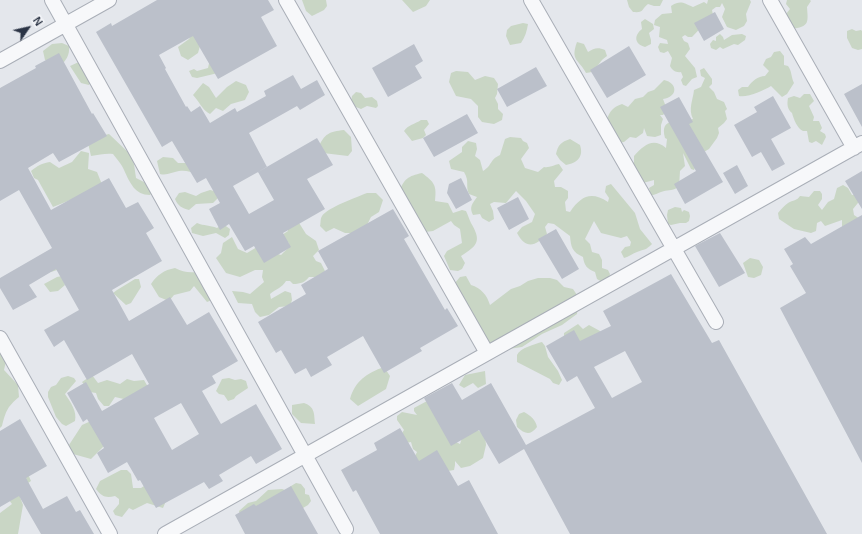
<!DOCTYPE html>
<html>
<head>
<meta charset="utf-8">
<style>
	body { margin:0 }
	#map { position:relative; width:862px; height:534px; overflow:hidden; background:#e4e7ec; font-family:Helvetica,sans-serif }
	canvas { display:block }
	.north { position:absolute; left:8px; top:8px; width:40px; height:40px; -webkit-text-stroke:3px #f4f6f9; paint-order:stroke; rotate:56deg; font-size:11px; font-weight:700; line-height:16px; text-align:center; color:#2b3445 }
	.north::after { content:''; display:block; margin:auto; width:14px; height:18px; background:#2b3445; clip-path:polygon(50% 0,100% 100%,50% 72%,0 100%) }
</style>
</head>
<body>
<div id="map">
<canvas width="862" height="534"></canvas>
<div class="north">N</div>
</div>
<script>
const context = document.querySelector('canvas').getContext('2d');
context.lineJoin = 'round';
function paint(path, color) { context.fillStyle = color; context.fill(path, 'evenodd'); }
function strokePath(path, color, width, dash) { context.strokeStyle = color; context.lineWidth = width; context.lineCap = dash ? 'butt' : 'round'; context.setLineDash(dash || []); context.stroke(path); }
paint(new Path2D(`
	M302 0H326L327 6 324 10 312 16 306 11Z
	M402 0H430L426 6 413 12Z
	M627 0H663L660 6H654L648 4C641 9 645 13 633 12L629 7Z
	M708 0H750L751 2 746 14 747 21 744 26 736 30 727 27 722 17 725 9 722 3 720 7H716L712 10 713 15 692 37H688L685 35 682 37 684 41 688 43 690 49 685 56 695 68 697 77 692 79 686 86 683 85 681 80 683 77 681 72C676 73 672 70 670 66L672 58 668 51 664 53 660 52 658 47 660 43 668 44 667 40 659 37 660 27 654 25 655 20 662 14 672 13 671 6C681 0 683 3 693 7L704 2 707 4Z
	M787 0H810L811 1 807 7C808 22 810 27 791 29L785 22 786 14 790 9 786 4Z
	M645 19 653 24 654 29 649 33 651 40V44L645 47C634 44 634 35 642 29L641 22Z
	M523 23 528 24C527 31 525 37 521 43L510 45 506 36 507 30 511 26Z
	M852 29 856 31 861 30 862 31V49L858 50 852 48 847 38V31Z
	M194 31 200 46 198 53 188 60 181 56 178 47 189 39Z
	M720 34 723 37 724 40 732 35 742 34 746 36 745 40 738 45 734 44 723 49 720 47 716 50 711 48 710 44 713 40 716 41V37Z
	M577 42 584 44 588 52C594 48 598 47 605 50L607 56C599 61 599 66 592 72L586 73C579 59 570 61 577 42Z
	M62 43 69 46C70 55 66 61 59 67L45 60 43 51 52 44Z
	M780 51 784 56V65L788 66C792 71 791 77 794 83L787 94 782 97 771 86C765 90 747 98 739 96L738 90 742 87H748C752 81 758 76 765 76L769 71 763 65 766 59 771 57 774 52Z
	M210 59 218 73 197 78 192 77 189 71 194 69 197 71 208 68Z
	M81 61 95 73 89 85 81 83 70 66Z
	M704 68 712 79V84L709 87 714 92 717 99 724 102 727 109 725 111 727 119 724 123 718 128 719 133 717 138 709 149 702 153 694 170 691 169 683 153 685 166 680 171 679 187C670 192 668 189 661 192 657 193 656 195 651 195L649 188 654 185V180L643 183 631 166 634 162V156C644 145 653 137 666 148L667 139 665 138C659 115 680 124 693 119 688 109 693 100 694 90L701 87 705 78 701 76 700 70Z
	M456 71 468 72 475 80 485 76 494 78 498 84 497 94 495 98 498 104V109L503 114 502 120 494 124 482 122 478 117V106L471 99 456 96 449 82 451 73Z
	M664 80C678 83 678 97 663 99L666 107V112L663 115H660L663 119 661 125V135L655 137 647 136 644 128 643 133 636 138 630 137 624 142 618 143 607 119C610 111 613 107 622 104L628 107 635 99 643 97 648 92 654 90Z
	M236 81 246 85 249 92 245 100 231 104 223 111 216 108 210 114C202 110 199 101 193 95L203 83 209 87 216 98 227 87Z
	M356 92 361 93 365 98 372 97 377 101 378 106 376 108 367 106 361 109 356 107 351 102 352 96Z
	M804 94H810L814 101 809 106 814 117 813 121H819L822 128 820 131 825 134 826 137 822 145 816 141 812 143 809 142 807 131H803C797 128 794 120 792 113 787 109 787 104 788 98L794 96 800 98Z
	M421 120H427L429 124 424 130 426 135 423 138 412 141 404 131C408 125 415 124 421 120Z
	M344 130 351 137 352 151 348 156 323 153 318 148C325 133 329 132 344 130Z
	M109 134 130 154 134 164 136 178 146 183 154 190 150 195C135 195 130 183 124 170 122 165 117 159 113 154 106 153 99 155 91 156L88 143 101 136Z
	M510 137 521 138 523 141 527 143 529 148 521 159 525 168 538 172 544 167C549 168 554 165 559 164L563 170 554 181 555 187H561L568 191V198L565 202 566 211 570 212C581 196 591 191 608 202L609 198 605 192 606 186 611 184 635 213 640 229 652 244C646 250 645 249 637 252 633 253 629 257 624 258L621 252 625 247 630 246 631 242 627 236 621 238 601 233 594 221 585 239 590 244 592 252 599 254 602 260V268L608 270 610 274 608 280 602 282 597 279 595 272C587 269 584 265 583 257 572 252 571 247 570 236L554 224 548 223 545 227 547 234C536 246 526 250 517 233L522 227 532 222 535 214 526 201 516 191 506 203 494 202 490 204 493 211 494 219 489 222 482 218 480 214 473 215C469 207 472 204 477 197L469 194C465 185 470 182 464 172L451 169 449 161 462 152V147L468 141 476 143 477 149 475 156 480 160 483 171C493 165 489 160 500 155L505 139Z
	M570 139 580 145C584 157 577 163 566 165L560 160 556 154C558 145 561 142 570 139Z
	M81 151 89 153 88 169 97 172 103 187 53 207 38 180 34 178 31 171C37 166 42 163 50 162L59 168 72 162Z
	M163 157 173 158 178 163H186L196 174C191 172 186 170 179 171 172 172 167 176 160 174L157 161Z
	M422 173C434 182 437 185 435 201L448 203 453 213 462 210 466 211C468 215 469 219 471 223 481 240 479 245 461 256L465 263 462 269 458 271 450 270 444 256 447 251 462 243 460 229 454 225 451 221 433 231 425 232 399 192C404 179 408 176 422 173Z
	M843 185 848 188 852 195 858 194 862 198 853 209 854 215 860 219 842 227V220L825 226 821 221 817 223 816 231 811 233 794 229 779 219 778 213C781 209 784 206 788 203 793 200 797 201 800 196L809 197 814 191H820L822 194V199L818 205 822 210 828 202 834 199 837 188Z
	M210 190 218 192 220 196 213 203 196 204 189 210C182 208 178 206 175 199L179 193 185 192 196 196 201 193Z
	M367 193H376L383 200 379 212 371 217 366 227 358 233H345L334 228 326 232 320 226C321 223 320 219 322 216 327 208 357 197 367 193Z
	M675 207 681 208 682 212 684 210 689 212 690 216 689 221 686 223H680L671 225 668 224 667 215 668 210Z
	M296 218 306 234 316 241 319 250 313 256 316 261 321 263 325 271 321 277H309C305 282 301 284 293 284L290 281H286C282 288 276 289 270 294L271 299 285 291 291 293 292 300 290 306 279 307 269 315 260 317 255 312 252 304 238 303 232 291 243 292 250 294 264 282 262 277 263 270H255L240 277 226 273 216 258 221 253 223 243 232 237 238 249 247 253 257 247 281 255 288 248 289 243 280 240 282 235 288 231 286 223Z
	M197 223C204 226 210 225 217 228L223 224 230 229 229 235 225 238 216 233 203 236 192 233 191 228Z
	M55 252 65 285 58 291 50 292 44 284 57 277 62 276 57 270 51 272Z
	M750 258 759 260 763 267 761 275 754 278 748 277 743 263Z
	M175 268C183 272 188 273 197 272L212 300 207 302 194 286 190 291 174 295 169 301 159 297 151 284C157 275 164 270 175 268Z
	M466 276 471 285C481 288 487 295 490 305L511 289 520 286 528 281 538 278H550L557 280 564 287 573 289 579 298 577 314 562 325 542 334 522 347 502 350 482 344 454 284 460 277Z
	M135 279H139L141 287 131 303 126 305 113 293 117 290Z
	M578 324 583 329 589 325 600 331 601 335 583 342 564 337V333Z
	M542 342 545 346 548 357 558 371 562 380 559 385 553 383 550 379 517 362C517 362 517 356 517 355 520 348 535 344 542 342Z
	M0 351 6 361 4 370 18 385 19 397C7 407 6 411 2 426L0 428Z
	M384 367 390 376 386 389 358 406 350 399C355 381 367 373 384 367Z
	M485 371 486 384 478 388 473 383 464 388 459 385 465 375Z
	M92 375 98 383 107 380 120 384 127 379 134 381 144 380 148 387 128 400 115 397 109 406H104L98 399 96 393 90 392 82 382Z
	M68 376 74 378 76 381 65 394C71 403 77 411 75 421L66 426 62 424 56 417 48 397V392L51 387 56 385 61 378Z
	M229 378 235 380 241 379 246 381 248 388 236 396 234 399 228 401 224 395 219 394 216 391 222 379Z
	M429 400 454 441 460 444 463 435 475 428 485 435 486 445 483 458 470 466 461 468 455 461V465L454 470 448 471 422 469 415 456 417 452 413 449 411 442 406 443 402 433 404 430 397 420V416L402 412 417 415 414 411V408Z
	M304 403C315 407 314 413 315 424L301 423 292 414V405Z
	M524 412C530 415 536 420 537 427 530 436 525 434 517 427L516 420 519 414Z
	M91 421 107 443 91 459 73 454 69 445 82 425Z
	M121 470H127L131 474 133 488H141L147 484 166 501 163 508 147 503 133 510 129 508 122 517 115 515 113 511 119 504V499L115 496C106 498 102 497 96 489L100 481Z
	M28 474 31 481 28 483 20 497 23 505 18 534H0V513L12 504 5 495Z
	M296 483 301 484 305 489V494L309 495 311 501 308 505 303 508 240 516 239 511 248 503 256 501 268 490 282 489 288 491 291 486Z`), '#c9d6c5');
paint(new Path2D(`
	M157 0H268L274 10 261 17 277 46 218 79 193 36 159 55 166 68 165 69 186 107 187 106 191 112 200 106 210 123 235 108 237 112 266 96 264 91 293 75 301 89 317 80 325 95 300 110 297 106 249 133 267 167 233 186 249 214 274 200 258 172 317 138 333 165 307 179 325 209 283 233 291 247 264 263 254 246 245 251 229 224 220 230 209 209 220 203 206 178 197 183 172 141 162 147 96 32 111 23 112 26Z
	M715 12 724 29 704 41 694 23Z
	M414 44 423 61 415 66 422 78 388 97 372 68Z
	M629 46 646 75 607 98 590 70Z
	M59 53 92 114 93 113 107 136 59 162 53 153 28 168 51 210 109 178 126 208 138 202 154 228 146 233 162 261 112 290 129 321 170 297 187 325 209 312 238 361 212 376 216 383 202 391 221 424 256 404 282 449 256 464 251 456 219 475 223 481 209 489 204 482 156 508 140 480 138 481 127 462 108 473 97 453 104 448 87 419 83 422 67 393 86 382 102 411 149 384 132 354 87 380 64 340 54 347 44 330 79 310 56 269 29 285 37 297 13 310 0 288V278L52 248 19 190 0 201V88L36 68 35 66ZM181 403 199 434 172 450 154 418Z
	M536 67 547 86 507 107 497 89Z
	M862 84V127L844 94Z
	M773 96 791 128 771 139 785 164 772 171 761 152 752 157 734 125 757 112 754 107Z
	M679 97 693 122 689 124 723 182 685 204 674 184 696 171 660 107Z
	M467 114 478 133 434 157 423 138Z
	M737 165 748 186 735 194 723 173Z
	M862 171V209L845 181Z
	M461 178 472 200 456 209 447 193 449 184Z
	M518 197 529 219 509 230 497 208Z
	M393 209 409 236 404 239 445 310 447 308 458 326 420 348 422 351 384 373 363 336 327 357 332 365 311 377 306 368 295 374 281 350 276 353 258 322 306 294 301 285 328 269 318 251Z
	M862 215V463L780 308 806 293 790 266 793 264 784 249 805 237 811 244Z
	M556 229 579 269 562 279 538 239Z
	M720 233 745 273 719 287 695 246Z
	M671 274 712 343 719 340 827 534H570L524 449 499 464 479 430 451 446 424 398 452 383 462 400 491 383 526 445 595 408 577 376 567 382 546 346 574 330 580 341 611 326 603 311ZM625 351 642 382 612 398 594 367Z
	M20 419 47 466 26 478 43 509 67 496 76 512 80 510 94 534H41L19 496 0 507V431Z
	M400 428 419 461 437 450 458 486 469 480 498 534H380L356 490 353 492 341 470 377 450 374 443Z
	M291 486 318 534H245L235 515 254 504 256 506Z`), '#bbc0ca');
const minor = new Path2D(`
	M52 0 346 529
	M286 0 487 353
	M531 0 716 322
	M770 0 854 148
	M0 61 109 0
	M0 338 110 534
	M165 534 862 143`);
strokePath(minor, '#a9aeb7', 16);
strokePath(minor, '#f7f8fa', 14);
</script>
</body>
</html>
